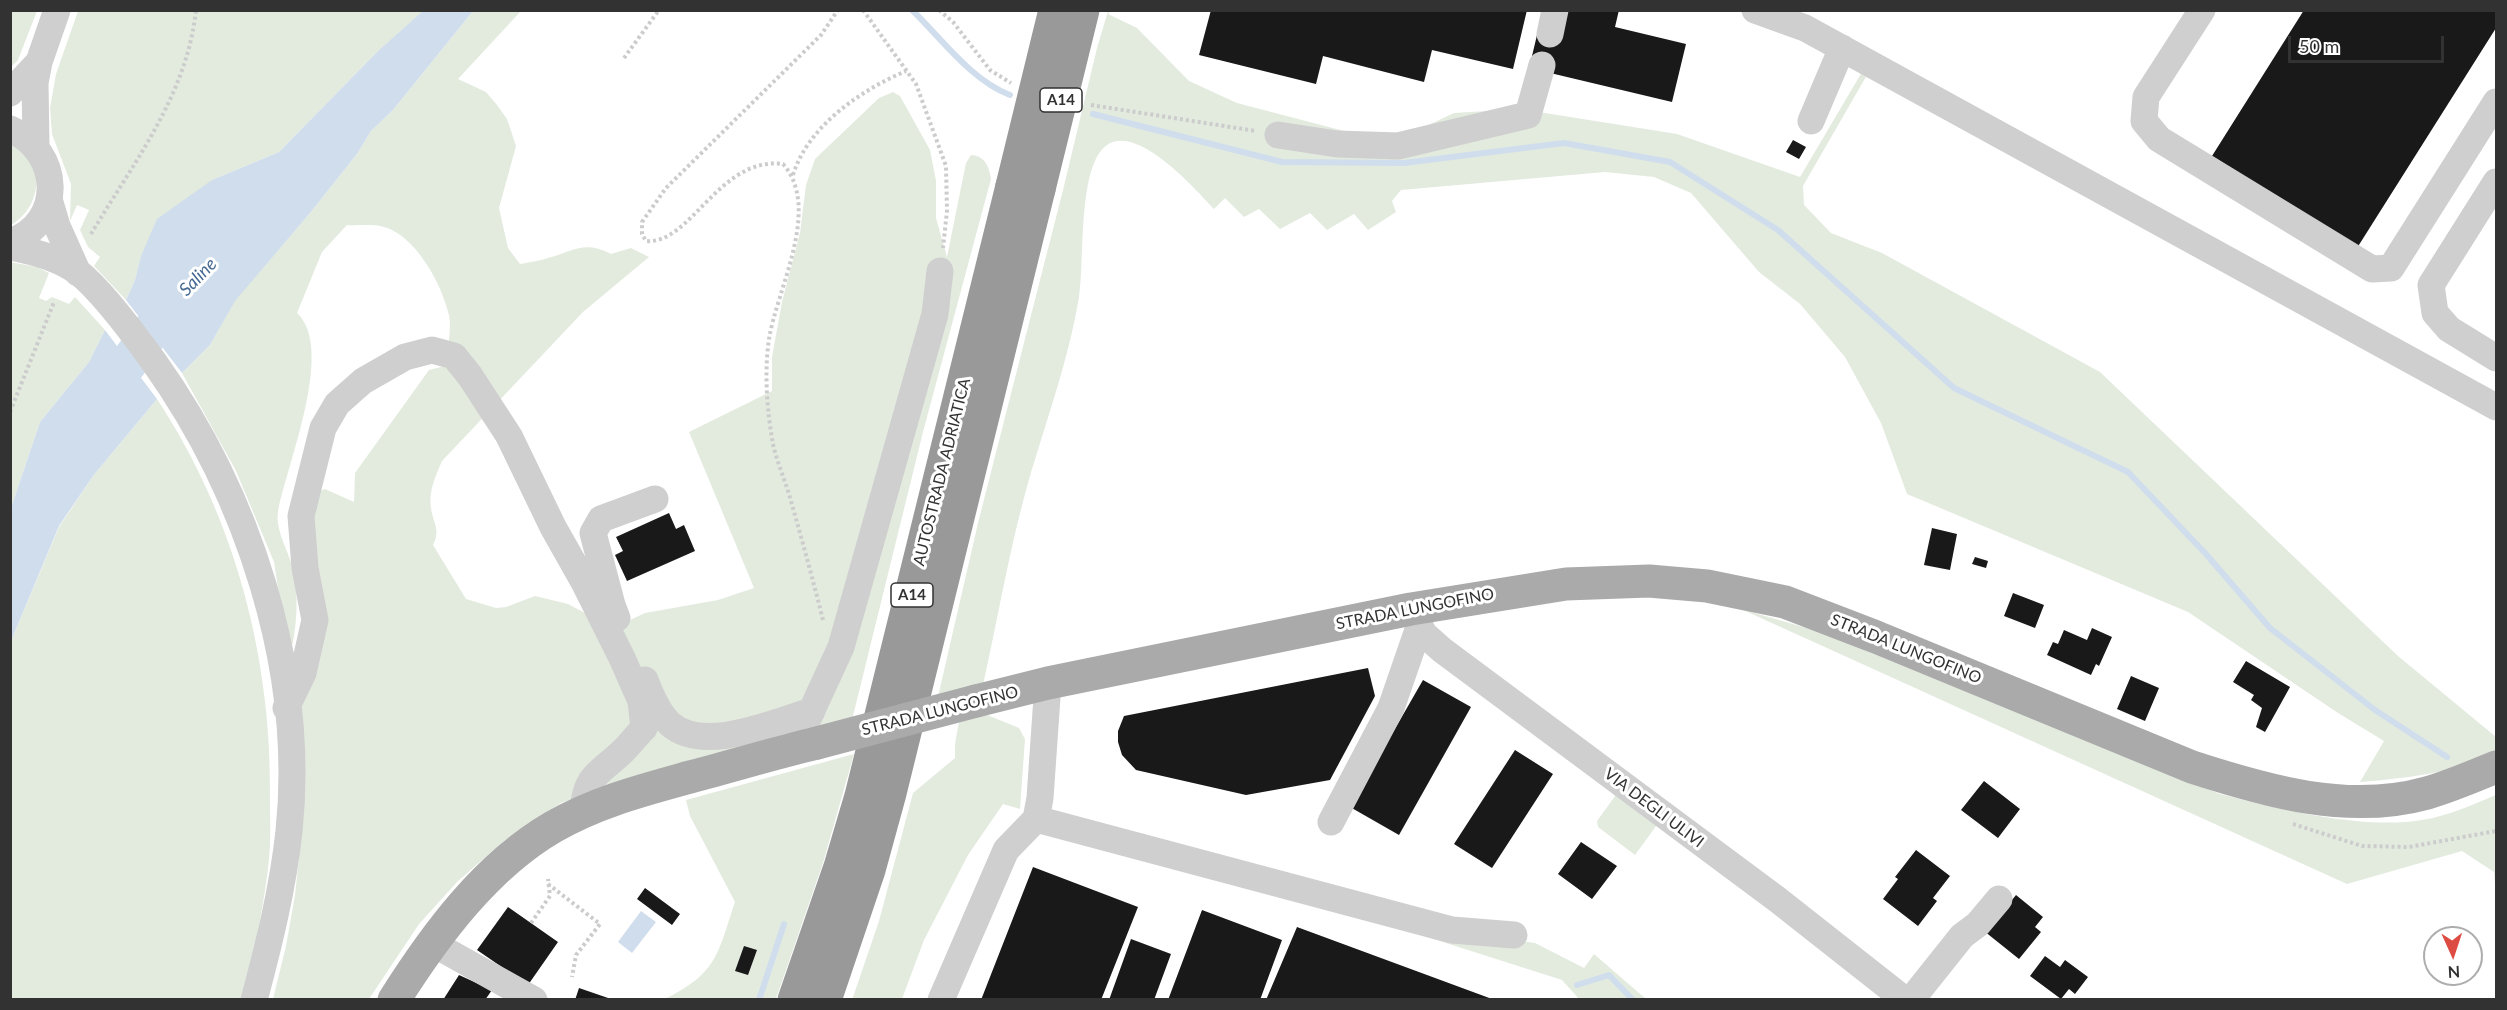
<!DOCTYPE html>
<html>
<head>
<meta charset="utf-8">
<style>
	body { margin:0 }
	#map { position:relative; width:2507px; height:1010px; overflow:hidden; background:#fff; font-family:Lato,sans-serif }
	canvas { display:block }
	.frame { position:absolute; inset:0; border:12px solid #323232; pointer-events:none }
	.north { position:absolute; left:2423px; top:926px; width:60px; height:60px; box-sizing:border-box; background:#fff; border:2px solid #adadad; border-radius:50%; rotate:177deg; font-size:16px; font-weight:700; line-height:24px; text-align:center; color:#323232 }
	.north::after { content:''; display:block; margin:auto; width:21px; height:27px; background:#dc4c42; clip-path:polygon(50% 0,100% 100%,50% 72%,0 100%) }
	.scale { position:absolute; left:2288px; top:36px; width:156px; height:27px; box-sizing:border-box; border:3px solid #323232; border-top:0; padding-left:8px; font-size:18px; line-height:21px; white-space:nowrap; color:#323232; -webkit-text-stroke:4px #fff; paint-order:stroke }
</style>
</head>
<body>
<div id="map">
<canvas width="2507" height="1010"></canvas>
<div class="frame"></div>
<div class="north">N</div>
<div class="scale">50 m</div>
</div>
<script>
const context = document.querySelector('canvas').getContext('2d');
context.lineJoin = 'round';
function paint(path, color) { context.fillStyle = color; context.fill(path, 'evenodd'); }
function strokePath(path, color, width, dash) { context.strokeStyle = color; context.lineWidth = width; context.lineCap = dash ? 'butt' : 'round'; context.setLineDash(dash || []); context.stroke(path); }
function label(font, color, halo, rows, align = 'center') {
  context.font = font + ' Lato,sans-serif'; context.lineWidth = 6; context.setLineDash([]); context.textBaseline = 'middle'; context.strokeStyle = halo; context.fillStyle = color; for (const [text, x, y, turn = 0] of rows) {
    context.save(); context.translate(x, y); context.rotate((+turn || 0) * Math.PI / 180); context.textAlign = isNaN(turn) ? turn : align; if (halo) context.strokeText(text, 0, 0); context.fillText(text, 0, 0); context.restore();
  }
}
paint(new Path2D(`
	M11 10 37 11 18 60 11 67Z
	M1111 10 1108 14 1137 28 1189 81 1237 103 1390 143 1454 113 1520 109 1677 134 1800 177 1862 72 1867 75 1803 186 1804 205 1831 233 1882 253 2100 372 2398 656 2496 737V754C2449 773 2410 778 2360 782L2384 741 2338 713 2188 612 1907 494 1881 423 1845 357 1800 304 1759 272 1691 193 1654 177 1605 172 1401 190 1392 201 1396 212 1368 230 1354 214 1327 230 1310 213 1280 229 1259 209 1244 217 1225 198 1214 209C1195 189 1138 124 1107 145 1077 166 1085 261 1079 297 1068 364 1043 429 1025 494 1008 557 997 622 983 685L937 701 978 523 1063 190 1097 48 1108 11Z
	M78 11H424L378 51 279 152 212 180 141 256 135 280 126 300 94 266 100 257 88 247 80 230 89 210 77 205 70 221 71 184 52 134 50 108 56 74Z
	M473 11H521L458 79 486 92 497 105 507 119 516 146 499 208 508 248 520 264C529 262 539 261 548 258 574 251 584 240 611 254L631 248 649 257 583 312 442 461C436 475 428 492 431 508 433 523 441 530 433 545L466 599 496 608 506 607 535 596 568 604 613 628 645 613 718 600 754 588 689 432 772 391V357L782 302 800 233 806 185 815 159 879 98 893 92 900 96 930 150 936 181V218L947 257 966 163 971 155C985 156 989 166 991 179L923 432 852 720 774 743 616 785 561 803 505 840 458 881 419 924 369 999H273L286 946 295 895 299 857 297 699 315 493 325 489 354 502 355 473 429 370 445 366C447 350 452 330 449 315 442 284 414 232 380 226 369 224 357 226 347 225L322 252 297 313C336 349 286 466 278 512 275 530 289 552 293 569 299 596 297 626 291 651L287 647 274 562 236 471 182 373 210 345 235 300 310 213 357 154 371 131 393 110Z
	M11 143C16 147 25 152 29 159 45 181 33 213 11 225Z
	M10 262 37 267 49 273 39 298 46 301 52 297 69 304 75 297 105 330 89 362 40 422 11 508Z
	M157 399C236 519 273 661 270 805 270 823 271 841 269 859 265 901 255 943 248 985L242 999 11 1000V641L59 527 93 476Z
	M1741 609 1817 631 2220 794C2279 809 2362 830 2422 820 2448 816 2472 805 2496 795V898L2494 872 2462 851 2347 884Z
	M985 714 1019 728 1025 739 1020 809 1003 804 968 855 924 940 902 999 852 1000 879 921 913 793 955 758V744L960 716Z
	M854 754 823 863 776 999 663 1000C718 973 717 955 735 902L690 816 686 800Z
	M1618 792 1659 822 1635 855 1598 827 1597 821Z
	M1242 878 1499 938 1535 943 1584 968 1594 954 1646 999H1579L1562 980Z`), '#e3ebdf');
paint(new Path2D(`
	M424 10 473 11 393 110 371 131 357 154 310 213 235 301 210 345 182 373 126 300 135 280 141 256 157 219 212 180 279 152 378 51Z
	M105 330 157 399 93 476 59 526 11 641V508L40 422 89 362Z
	M641 911 656 922 632 953 618 942Z`), '#d0ddec');
strokePath(new Path2D(`
	M912 10C942 39 971 80 1010 95
	M1093 114 1282 162 1404 163 1564 143 1670 162 1778 230 1954 388 2128 472 2205 553 2270 628 2375 710 2447 757
	M1577 985 1609 975 1633 1000
	M759 1000 784 924`), '#d0ddec', 6);
strokePath(new Path2D(`
	M100 403 168 307 185 291`), '#d0ddec', 38);
paint(new Path2D(`
	M1211 10H1527L1513 69 1432 50 1424 82 1323 56 1316 84 1199 55Z
	M1561 10H1619L1615 27 1686 44 1672 102 1546 72 1549 60 1532 56 1537 35 1554 39Z
	M2304 10H2496V28L2357 248 2212 156Z
	M1793 140 1806 147 1799 159 1786 152Z
	M669 513 676 529 684 525 695 551 627 581 615 555 623 551 616 537Z
	M1932 528 1957 534 1950 570 1924 565Z
	M1975 557 1988 561 1986 568 1972 564Z
	M2013 593 2044 605 2035 628 2004 616Z
	M2092 628 2112 637 2099 666 2096 664 2091 675 2047 655 2053 642 2058 644 2064 630 2087 640Z
	M2246 661 2290 687 2265 732 2256 727 2262 708 2251 700 2254 695 2233 682Z
	M1368 668 1375 696 1330 780 1246 795 1136 770 1122 755 1118 742V731L1124 716Z
	M2131 676 2159 688 2145 721 2117 709Z
	M1423 680 1471 707 1399 835 1350 807Z
	M1515 750 1553 774 1492 868 1454 844Z
	M1984 781 2020 809 1998 838 1961 810Z
	M1581 842 1617 866 1592 899 1558 874Z
	M1916 850 1950 876 1933 898 1937 901 1918 926 1883 899 1898 879 1895 877Z
	M1033 867 1138 907 1101 1000H981Z
	M645 888 680 914 672 925 637 899Z
	M2016 895 2043 917 2035 927 2041 932 2019 959 1979 927 2003 911Z
	M508 907 558 942 528 985 477 950Z
	M1202 910 1282 940 1260 1000H1168Z
	M1297 927 1492 999V1000H1266Z
	M1131 939 1171 954 1154 1000H1109Z
	M744 946 757 950 748 975 735 971Z
	M2045 956 2060 967 2065 960 2088 977 2075 994 2069 989 2061 999 2030 976Z
	M459 975 492 990 485 1000H443Z
	M579 988 611 999V1000H575Z`), '#191919');
strokePath(new Path2D(`
	M863 10 916 84 946 166 947 211 943 248
	M939 10 953 22 990 70 1011 83
	M624 58 659 10
	M1091 105 1256 131
	M793 175C808 126 861 90 906 71
	M91 234C134 162 187 95 196 10
	M10 412 54 302
	M823 620C813 580 802 540 791 501 786 482 777 463 773 444 767 411 764 373 769 339 777 289 822 208 783 164 719 156 691 245 646 241L642 234V222L666 188 821 35 838 10
	M2293 824 2362 846 2409 847 2496 831
	M548 884 600 924 576 955 572 977
	M531 923 550 896 548 879`), '#ccc', 4, [3, 3]);
strokePath(new Path2D(`
	M1755 10 1805 28 2496 407
	M2202 10 2146 97 2144 121 2159 139 2372 269 2391 268 2496 102
	M1550 34 1555 10
	M10 93 39 62
	M1811 121 1842 48
	M10 129C61 151 66 222 10 242
	M1278 135 1337 144 1398 146 1528 115 1542 65
	M36 146 35 83 39 62 57 10
	M2496 182 2431 285 2435 313 2449 329 2496 358
	M49 199 57 226 78 273
	M10 247C32 251 60 259 78 272 102 291 136 337 154 362 248 494 306 669 289 831 283 888 269 944 254 1000
	M1411 609 1424 634 1442 650 1778 900 1905 1000
	M617 618 612 605 593 533 601 519 655 499
	M645 680C651 696 658 713 670 724 704 754 774 722 812 711
	M286 708 303 673 315 620 305 568 301 516 323 428 337 404 363 381 405 357 432 350 454 356 470 376 509 436 553 527 584 582 622 658 641 701 644 728C637 735 631 743 624 750 600 774 586 773 583 811
	M794 749 841 647 935 314 940 271
	M1036 819 1452 930 1514 935
	M1331 822 1391 708 1419 627
	M432 943 534 1000
	M941 1000 1006 850 1036 819 1040 798 1048 683
	M1911 1000 1962 936 1978 924 1999 899`), '#cfcfcf', 27);
strokePath(new Path2D(`
	M976 701 1048 683 1411 609 1566 584 1649 581 1707 586 1785 602 1876 637 2192 767C2266 791 2348 815 2427 793 2451 786 2474 776 2496 767
	M394 1000C435 935 486 866 553 827 596 802 643 790 690 777 732 766 775 753 817 743`), '#aaa', 33);
strokePath(new Path2D(`
	M794 1000 840 867 861 796 1012 186
	M825 1000 869 870 889 797 1039 189`), '#999', 33);
strokePath(new Path2D(`
	M817 743 976 701`), '#aaa', 33);
strokePath(new Path2D(`
	M1012 186 1055 10
	M1039 189 1083 10`), '#999', 33);
for (const [x, y, w] of [
	[1061,100,42],
	[912,595,42]
]) { const box = new Path2D(); box.roundRect(x - w / 2, y - 12, w, 24, 4.5); context.fillStyle = '#fff'; context.fill(box); strokePath(box, '#323232', 1.5); }
label('bold 15px', '#323232', null, [
	["A14",1061,100],
	["A14",912,595]
]);
label('16px', '#323232', '#fff', [
	["AUTOSTRADA ADRIATICA",942,472,-76],
	["STRADA LUNGOFINO",1415,609,-11],
	["STRADA LUNGOFINO",1906,649,22],
	["STRADA LUNGOFINO",940,711,-14],
	["VIA DEGLI ULIVI",1654,808,37]
]);
label('italic 18px', '#446891', '#fff', [
	["Saline",198,277,-46]
]);
</script>
</body>
</html>
